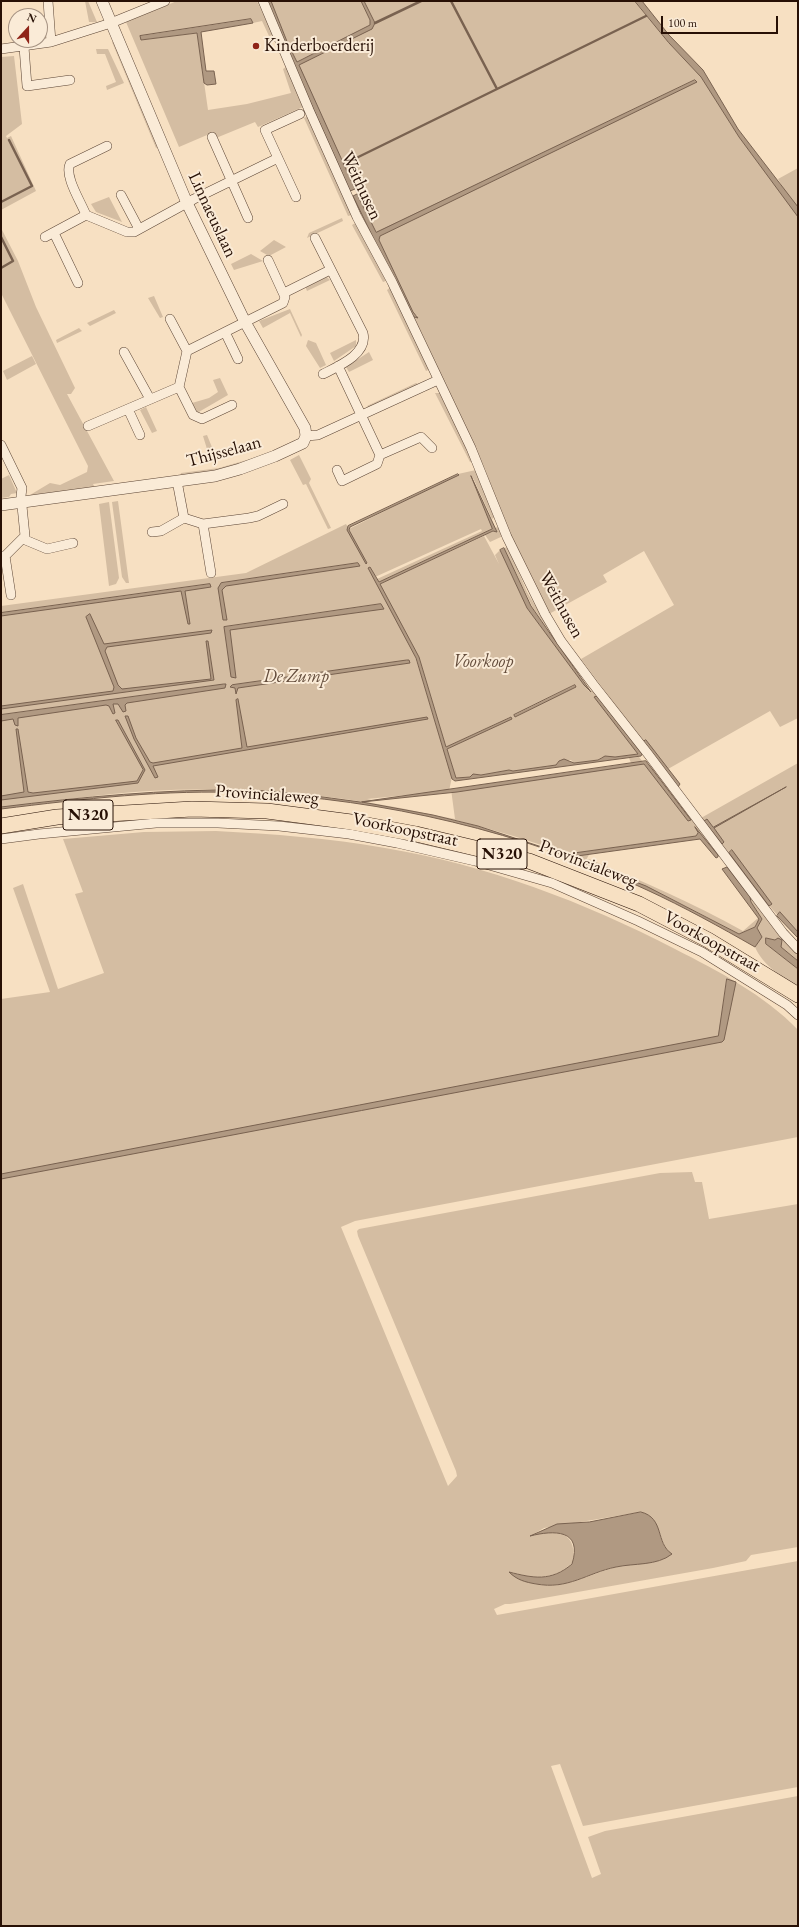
<!DOCTYPE html>
<html>
<head>
<meta charset="utf-8">
<style>
	body { margin:0 }
	#map { position:relative; width:799px; height:1927px; overflow:hidden; background:#f7e0c2; font-family:"EB Garamond",serif }
	canvas { display:block }
	.frame { position:absolute; inset:0; border:2px solid #271005; pointer-events:none }
	.north { position:absolute; left:8px; top:8px; width:40px; height:40px; box-sizing:border-box; background:#faebd7; border:1px solid #a69383; border-radius:50%; rotate:21deg; font-size:11px; font-weight:700; line-height:16px; text-align:center; color:#271005 }
	.north::after { content:''; display:block; margin:auto; width:14px; height:18px; background:#8f2418; clip-path:polygon(50% 0,100% 100%,50% 72%,0 100%) }
	.scale { position:absolute; left:661px; top:16px; width:117px; height:18px; box-sizing:border-box; border:2px solid #271005; border-top:0; padding-left:5px; font-size:12px; line-height:14px; white-space:nowrap; color:#271005; -webkit-text-stroke:3px #faebd7; paint-order:stroke }
</style>
</head>
<body>
<div id="map">
<canvas width="799" height="1927"></canvas>
<div class="frame"></div>
<div class="north">N</div>
<div class="scale">100 m</div>
</div>
<script>
const context = document.querySelector('canvas').getContext('2d');
context.lineJoin = 'round';
function paint(path, color) { context.fillStyle = color; context.fill(path, 'evenodd'); }
function strokePath(path, color, width, dash) { context.strokeStyle = color; context.lineWidth = width; context.lineCap = dash ? 'butt' : 'round'; context.setLineDash(dash || []); context.stroke(path); }
function label(font, color, halo, rows, align = 'center') {
  context.font = font + ' "EB Garamond",serif'; context.lineWidth = 4; context.setLineDash([]); context.textBaseline = 'middle'; context.strokeStyle = halo; context.fillStyle = color; for (const [text, x, y, turn = 0] of rows) {
    context.save(); context.translate(x, y); context.rotate((+turn || 0) * Math.PI / 180); context.textAlign = isNaN(turn) ? turn : align; if (halo) context.strokeText(text, 0, 0); context.fillText(text, 0, 0); context.restore();
  }
}
paint(new Path2D(`
	M85 1H88L97 22H89Z
	M177 1H257L273 35 269 36 262 21 253 23 251 19 141 36V40L197 33 208 110 247 104 291 93 283 69 286 67 303 107 258 127 255 122 216 138 214 132 179 147 126 22Z
	M271 1H361L370 20 371 25 297 62 288 44Z
	M364 1H635L669 43 701 77 739 137 798 215V718L780 727 770 711 668 769 646 741 643 742 581 659 674 605 644 551 603 575 607 582 549 614 512 541 485 469 421 332 411 316H418L413 313 379 240 380 236 378 232 374 231 299 67 300 63 374 26Z
	M117 41 160 147 156 148 112 42Z
	M96 49H108L124 83 107 90 106 86 116 82 105 54H97Z
	M14 56 22 124 6 136 7 138 11 136 36 191 1 210V57Z
	M308 116 352 215 348 216 304 118Z
	M798 168V214L778 179Z
	M109 197 122 222 96 212 91 204Z
	M342 218 343 221 307 238 309 233Z
	M357 222 386 281 383 282 352 225Z
	M1 228 18 261 36 307 75 388 71 394H67L114 481 93 484 95 488 30 497V495L50 483 60 485 87 472 88 466 1 293Z
	M274 240 286 247 269 256 260 251Z
	M251 254 263 261 234 270 231 264Z
	M325 275 330 280 307 291 305 286Z
	M391 287 430 369 426 371 387 290Z
	M154 296 163 317 160 318 148 298Z
	M290 309 302 335 301 337 290 313 263 328 259 321Z
	M114 310 116 313 90 326 87 323Z
	M79 328 82 331 57 343 56 340Z
	M308 340 316 343 326 365 320 368 306 346Z
	M356 340V346L334 361 330 353Z
	M369 352 373 360 349 372 346 367Z
	M32 356 36 364 7 380 3 371Z
	M220 378 228 395 197 413 192 403 209 398 218 392 213 380Z
	M416 383 420 385 369 408 367 406Z
	M435 393H440L473 462H470Z
	M146 407 157 431 152 433 140 410Z
	M207 435 218 462H211L203 436Z
	M299 455 311 479 309 483 331 528 328 529 306 484 303 485 290 460Z
	M257 457 224 470 180 477 181 473 219 468Z
	M476 470 495 517 492 519 473 478 471 477 492 529 379 582 377 579 482 531 481 529 375 577 370 567 415 656 452 777 449 791 367 799 372 800 362 802 455 819 451 789 631 763 629 758 639 757 688 821 690 820 650 766 653 765 721 856H718L695 827 699 833 696 836 574 853H590L586 860 589 859C642 881 693 903 743 931L758 918 759 922 755 927 739 934C709 918 678 902 647 887 494 816 319 782 150 791 100 794 50 802 1 808V606L246 573 346 524 349 529 458 474Z
	M9 475 17 493 11 494 9 497 1 498V479L5 477 13 491 5 477Z
	M118 501 129 583H126L122 577 112 502Z
	M109 502 119 578 116 584 109 586 99 504Z
	M498 527 503 536 490 542 485 535 494 531 497 532 495 528Z
	M484 536 499 564 495 555 500 550 527 608 584 685 589 691H592L533 608 504 548 508 547 527 592 549 629 643 752 595 697 638 754 615 757H602L598 760 574 763 571 760 559 761 556 765 513 771 509 770 481 775 477 774 470 777 456 778 447 749 512 718 510 717 446 747 419 657 379 584ZM574 685 576 687 515 717 514 715Z
	M798 763V938L772 909 701 818Z
	M216 831C273 834 329 838 385 848 487 865 584 902 675 949 718 971 765 995 798 1030V1137L355 1221 341 1227 448 1486 457 1476 456 1471 358 1236 357 1231 359 1229 660 1173 692 1172 695 1182H702L709 1219 798 1204V1547L751 1555 746 1561 713 1568 510 1604H505L494 1609 497 1615 798 1561V1787L583 1826 560 1764 551 1766 592 1878 601 1874 588 1837 605 1831 798 1796V1926H1V999L50 992 13 888 23 884 58 989 104 973 75 894 83 892 63 839 144 832ZM641 1512C663 1517 657 1543 671 1554 658 1566 638 1562 621 1566 581 1575 550 1602 510 1572 533 1578 553 1581 572 1563 577 1545 569 1530 548 1532 543 1532 537 1535 532 1535L544 1528Z
	M729 865 798 953V961L781 947V944L775 940 766 938V944L798 969V988C782 976 763 966 755 947L762 937 757 928 762 919 751 902 750 897 727 867Z`), '#d4bda2');
const water = new Path2D(`
	M268 1H271L288 44 297 62 370 25V20L361 1H364L375 23 372 29 299 65 355 189 350 191 285 46Z
	M635 1H642L669 35 703 70 738 129 798 207V217L739 137 701 77 669 43Z
	M251 19 253 23 201 32 206 71H214L216 84 207 85 204 83 197 33 141 40 140 36Z
	M695 80 697 82 380 236 379 240 413 312 418 318 411 316 353 196 357 194 376 232Z
	M458 474 459 475 350 527 349 530 367 563 366 564 347 530 348 526Z
	M471 476 497 532 493 531 380 584 419 657 446 747 511 717 512 719 447 749 456 778 470 777 473 774 481 775 509 770 513 771 556 765 559 761 564 759 574 763 598 760 605 756 615 757 638 754 594 697 597 696 642 754 641 756 455 781 452 779 416 658 368 568 370 567 379 582 492 529Z
	M504 548 531 606 591 692 584 685 527 608 500 550Z
	M358 563 360 566 226 586 222 590 227 620H223L218 588 221 583Z
	M210 584 211 587 185 591 190 624H188L181 591 1 616V613Z
	M381 604 384 609 230 630 236 678 231 677 224 627Z
	M90 614 104 644 212 630 211 633 107 647 105 651 118 685 122 689 211 679 206 641H208L214 680 1 709V706L113 691 114 687 86 617Z
	M407 660H409L410 663 238 688 236 694 235 688 230 687 232 685Z
	M224 684H226L225 688 127 703 125 705 126 711 123 712 118 704H113L115 713 113 714 109 706 106 705 18 718V726L15 725 13 719 1 721V715Z
	M575 685 576 687 515 717 514 715Z
	M238 699 247 747 427 717 428 719 153 766 158 777 155 778 134 739 125 716H128L136 738 150 762 153 763 242 748 236 700Z
	M116 720H118L145 770 138 783 1 800V796L24 792 16 729H18L28 792 33 793 137 781 143 770Z
	M646 740 680 784 678 787 643 742Z
	M646 761 691 820 688 821 644 764 457 792 362 802 433 815 478 826 560 853 646 886 739 934 755 927 759 919 722 869 727 867 750 897 751 902 762 919 757 928 762 937 755 947C720 927 684 907 647 890 524 832 384 799 248 793 166 789 83 799 1 809V807C83 797 163 789 246 790 284 791 322 797 360 802Z
	M786 787 714 828 724 842 722 844 704 821 707 819 713 827Z
	M695 827 718 855V857L716 858 700 839 577 856 574 853 696 836 698 833Z
	M732 850 772 904 769 906 729 853Z
	M780 912 798 932V938L777 916Z
	M766 938 775 940 778 938 782 940 781 947 798 961V969L766 944Z
	M727 979 736 982 724 1040 722 1042 1 1179V1174L718 1036Z
	M641 1512C665 1518 655 1543 672 1554 657 1566 634 1563 616 1567 587 1573 568 1590 536 1584 525 1582 517 1580 509 1572 533 1578 551 1582 572 1564 583 1529 554 1530 530 1536L557 1524 589 1522Z`);
paint(water, '#b09982');
strokePath(water, '#796250', 1);
strokePath(new Path2D(`
	M451 1 497 89
	M375 23 421 1
	M344 164 646 16
	M1 202 32 186 9 140
	M1 237 13 261 1 268`), '#796250', 2.5);
const minor = new Path2D(`
	M48 1 51 42
	M263 1 309 110 357 217 392 282 471 448 507 537 545 614 561 641 593 684 648 754 783 933 798 949
	M24 47 27 86 70 80
	M1 49 51 42 111 23 165 1
	M212 137 248 218
	M107 146 70 164C64 176 81 202 86 215L127 232H134L194 199 278 158
	M121 195 139 229
	M296 197 265 130 300 114
	M54 233 78 283
	M45 237 86 215
	M315 238 363 333C368 354 339 366 323 374
	M284 293 330 270
	M170 319 187 351
	M225 332 238 359
	M124 352 150 399
	M338 366 380 455
	M232 405 202 419 193 415 179 387 187 351 283 303 285 297 268 260
	M128 409 140 435
	M88 426 179 387
	M306 436 318 435 438 380
	M1 445 22 488 21 496 25 536 5 556H1
	M337 470 342 481 377 464 380 455 421 437 432 448
	M177 481 184 518 203 524 249 518 258 516 283 504
	M203 524 211 573
	M152 532 161 531 184 518
	M23 539 47 549 73 543
	M5 556 11 595
	M1 839 39 834 156 823H218L279 826 349 834 397 843 475 861 552 883 638 921 702 952 787 1005 798 1015`);
const tertiary = new Path2D(`
	M1 505 215 476 240 469 275 456 303 443 306 436 305 428 245 322 187 203 102 1`);
const trunk = new Path2D(`
	M1 826 57 817 192 809 267 811 351 822 416 834 529 861 639 904 708 940 798 995`);
strokePath(minor, '#5b4434', 10);
strokePath(tertiary, '#5b4434', 12);
strokePath(trunk, '#271005', 16);
strokePath(minor, '#faebd7', 9);
strokePath(tertiary, '#faebd7', 11);
strokePath(trunk, '#f7e0c2', 15);
for (const [x, y, r, color] of [
	[256,46,4,"#8f2418"]
]) { const dot = new Path2D(); dot.arc(x, y, r, 0, 2 * Math.PI); context.fillStyle = color; context.fill(dot); strokePath(dot, '#faebd7', 1.5); }
for (const [x, y, w] of [
	[88,815,50],
	[502,854,50]
]) { const box = new Path2D(); box.roundRect(x - w / 2, y - 15, w, 30, 3); context.fillStyle = '#faebd7'; context.fill(box); strokePath(box, '#271005', 1); }
label('bold 17px', '#271005', null, [
	["N320",88,815],
	["N320",502,854]
]);
label('18px', '#271005', '#faebd7', [
	["Kinderboerderij",264,46]
], 'left');
label('18px', '#271005', '#faebd7', [
	["Weithusen",361,186,65],
	["Linnaeuslaan",212,215,65],
	["Thijsselaan",224,452,-15],
	["Weithusen",561,605,61],
	["Provincialeweg",267,795,4],
	["Voorkoopstraat",405,830,12],
	["Provincialeweg",588,864,21],
	["Voorkoopstraat",712,942,29]
]);
label('italic 18px', '#644d3c', '#faebd7', [
	["Voorkoop",483,662],
	["De Zump",296,677]
]);
</script>
</body>
</html>
